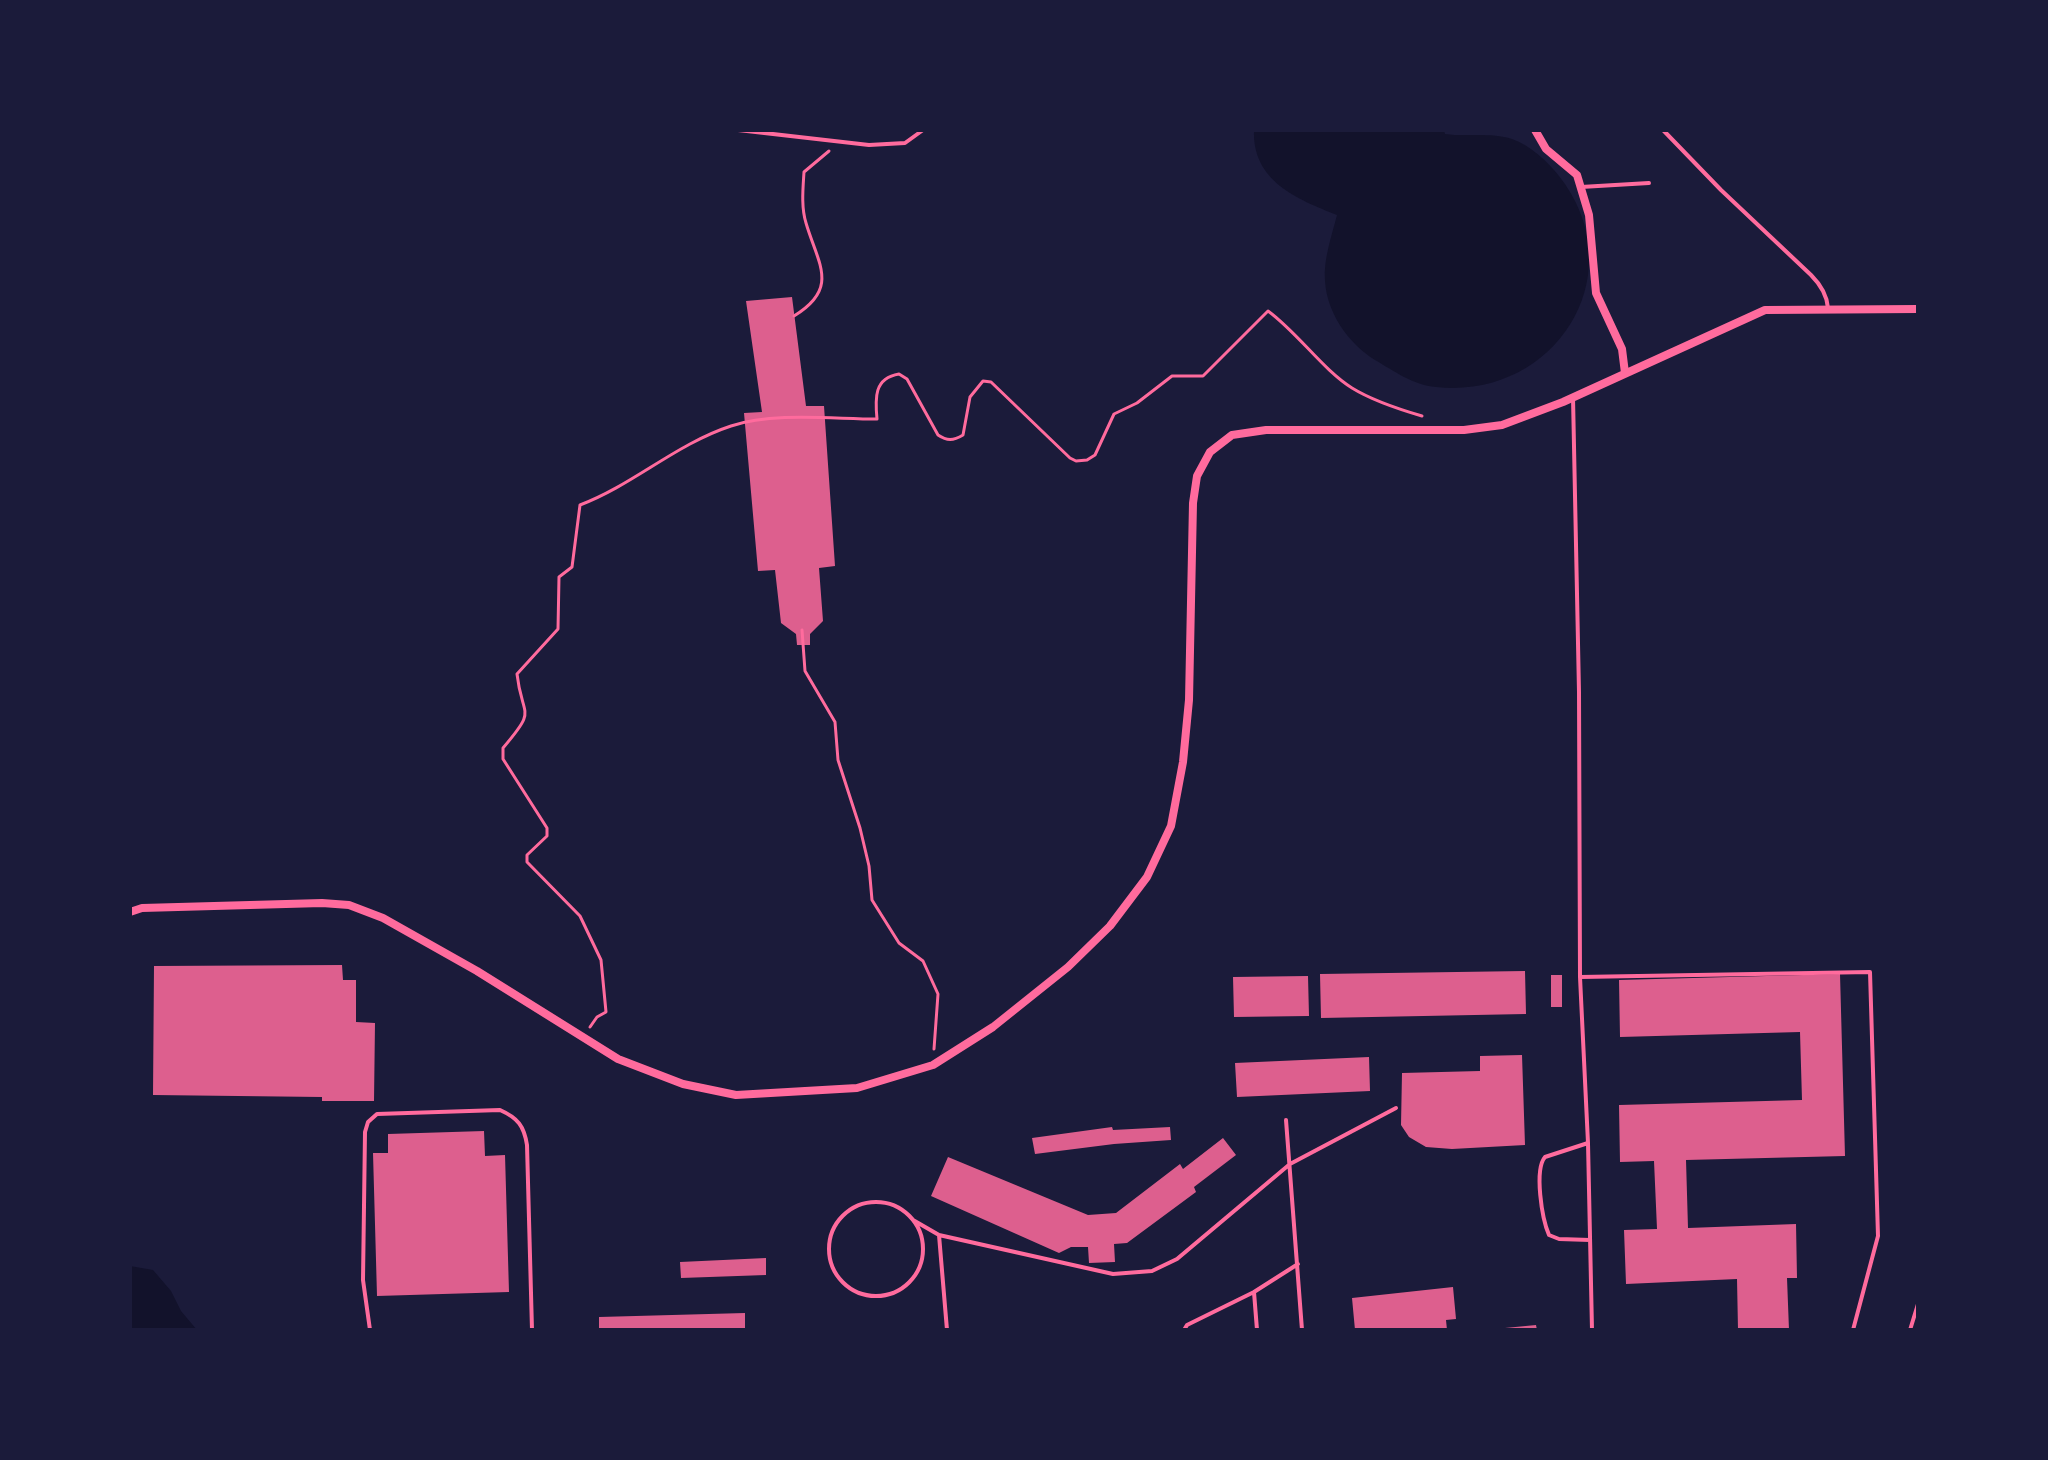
<!DOCTYPE html>
<html>
<head>
<meta charset="utf-8">
<style>
	body { margin:0 }
	#map { position:relative; width:2048px; height:1460px; overflow:hidden; background:#1b1b3a; font-family:"PT Sans Narrow",sans-serif }
	canvas { display:block }
	.frame { position:absolute; inset:0; border:132px solid #1b1b3a; pointer-events:none }
</style>
</head>
<body>
<div id="map">
<canvas width="2048" height="1460"></canvas>
<div class="frame"></div>
</div>
<script>
const context = document.querySelector('canvas').getContext('2d');
context.lineJoin = 'round';
function paint(path, color) { context.fillStyle = color; context.fill(path, 'evenodd'); }
function strokePath(path, color, width, dash) { context.strokeStyle = color; context.lineWidth = width; context.lineCap = dash ? 'butt' : 'round'; context.setLineDash(dash || []); context.stroke(path); }
paint(new Path2D(`
	M1254 130H1444L1445 134C1466 137 1491 132 1512 139 1530 145 1547 161 1559 176 1636 274 1555 400 1436 387 1413 385 1394 371 1375 360 1348 343 1327 313 1325 281 1323 260 1332 235 1337 215 1297 199 1252 181 1254 130Z
	M130 1266 153 1270 171 1291 181 1311 197 1330H130Z`), '#12122b');
paint(new Path2D(`
	M792 297 806 406H824L835 566 819 568 823 621 810 634V645H797L796 634 781 623 775 570 758 571 744 413 762 412 746 301Z
	M342 965 343 980H356V1022L375 1023 374 1101H322V1097L153 1095 154 966Z
	M1525 971 1526 1014 1321 1018 1320 974Z
	M1840 974 1845 1156 1686 1160 1688 1228 1796 1224 1797 1278H1787L1789 1330H1738L1737 1279 1626 1284 1624 1230 1657 1229 1654 1161 1620 1162 1619 1105 1802 1100 1800 1032 1620 1037 1619 980Z
	M1551 975H1562V1007H1551Z
	M1308 976 1309 1016 1234 1017 1233 977Z
	M1522 1055 1525 1145 1452 1149 1426 1147 1409 1137 1401 1125 1402 1073 1480 1071V1056Z
	M1369 1057 1370 1091 1237 1097 1235 1063Z
	M1112 1127 1113 1130 1170 1127 1171 1140 1114 1144 1035 1154 1032 1138Z
	M484 1131 485 1156 505 1155 509 1292 377 1296 373 1153H388V1134Z
	M1223 1138 1236 1155 1194 1187 1196 1192 1127 1243 1114 1244 1115 1262 1089 1263 1088 1247H1071L1059 1253 931 1196 948 1157 1088 1215 1116 1213 1180 1164 1183 1169Z
	M766 1258V1275L681 1278 680 1262Z
	M1453 1287 1456 1319 1446 1320 1447 1330H1355L1352 1298Z
	M745 1313V1330H599V1317Z
	M1536 1325 1537 1330H1505V1328Z`), '#dd5f8e');
strokePath(new Path2D(`
	M794 316C840 288 818 264 806 223 801 207 803 188 804 172L829 151
	M802 630 805 671 835 722 838 760 860 828 869 866 872 900 899 943 923 961 938 994 934 1049
	M590 1027 597 1017 606 1012 601 960 580 916 527 862V855L547 836V828L503 759V748C538 707 522 719 517 674L558 629 559 577 572 567 580 505C633 485 676 444 731 426 774 412 832 419 877 419 875 398 874 378 899 374L907 379 938 435C947 441 953 441 963 435L970 397 983 381 991 382 1070 458 1076 461 1087 460 1095 455 1114 414 1137 403 1172 376H1203L1268 311C1298 333 1323 370 1352 388 1373 401 1398 409 1422 416`), '#ff6b9d', 3);
strokePath(new Path2D(`
	M738 130 869 145 905 143 923 130
	M1663 130 1721 190 1811 275C1820 284 1827 295 1828 308
	M1581 187 1649 183
	M1573 397 1579 692 1580 977 1588 1143 1592 1330
	M1580 977 1870 972 1878 1236 1853 1330
	M1286 1120 1302 1330
	M1588 1143 1545 1157C1534 1170 1542 1219 1549 1235L1559 1239 1590 1240
	M829 1249a47 47 0 1 1 94 0a47 47 0 1 1-94 0Z
	M913 1220 939 1235 1113 1274 1152 1271 1177 1259 1290 1164 1396 1108
	M939 1235 947 1330
	M1254 1292 1257 1330
	M370 1330 363 1280 365 1132 368 1122 377 1114 500 1110C518 1118 524 1126 527 1145L532 1330
	M1184 1330 1187 1325 1254 1292 1298 1264
	M1910 1330 1918 1304`), '#ff6b9d', 4);
strokePath(new Path2D(`
	M1535 130 1546 149 1577 175 1589 215 1596 293 1622 349 1625 373
	M130 912 142 908 322 903 349 905 383 918 477 971 618 1059 683 1084 736 1095 857 1088 933 1065 993 1027 1068 967 1110 926 1147 877 1171 826 1183 762 1189 700 1193 503 1197 476 1210 452 1232 435 1266 430H1464L1502 425 1563 402 1765 310 1918 309`), '#ff6b9d', 8);
</script>
</body>
</html>
